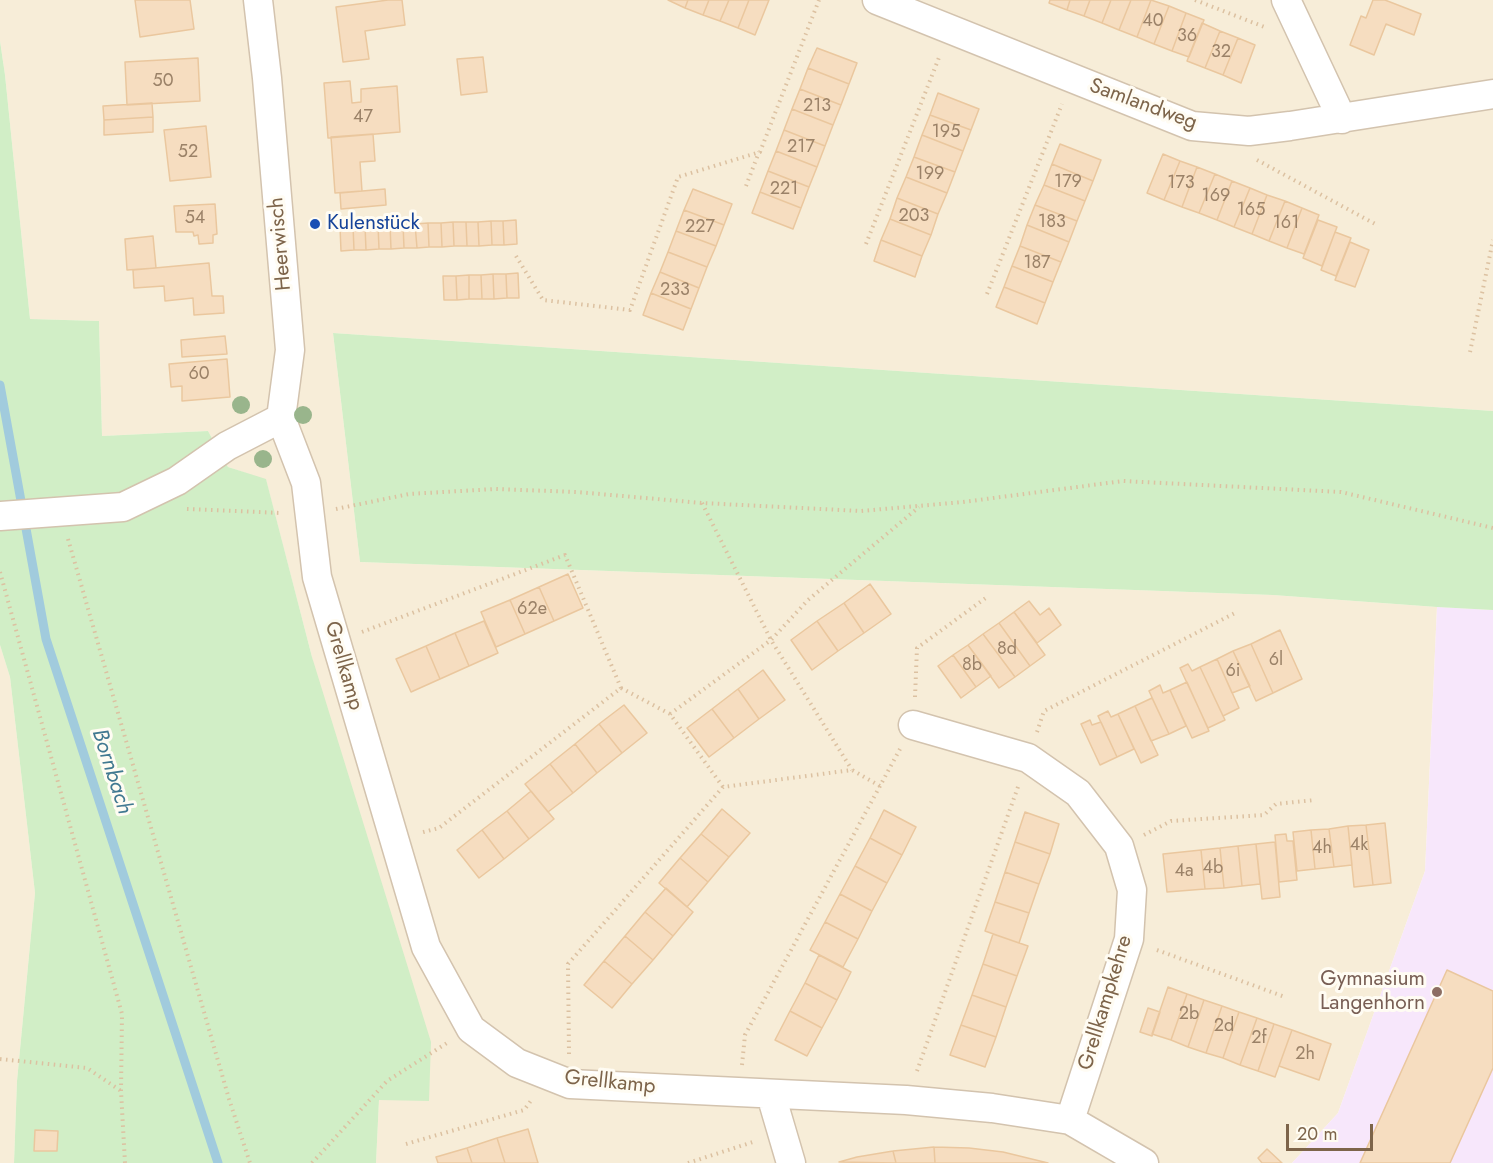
<!DOCTYPE html>
<html>
<head>
<meta charset="utf-8">
<style>
	body { margin:0 }
	#map { position:relative; width:1493px; height:1163px; overflow:hidden; background:#fef9eb; font-family:Jost,sans-serif }
	canvas { display:block }
	.scale { position:absolute; left:1286px; top:1124px; width:87px; height:27px; box-sizing:border-box; border:3px solid #7d644a; border-top:0; padding-left:8px; font-size:18px; line-height:21px; white-space:nowrap; color:#7d644a; -webkit-text-stroke:4px #fffcf3; paint-order:stroke }
</style>
</head>
<body>
<div id="map">
<canvas width="1493" height="1163"></canvas>
<div class="scale">20 m</div>
</div>
<script>
const context = document.querySelector('canvas').getContext('2d');
context.lineJoin = 'round';
function paint(path, color) { context.fillStyle = color; context.fill(path, 'evenodd'); }
function strokePath(path, color, width, dash) { context.strokeStyle = color; context.lineWidth = width; context.lineCap = dash ? 'butt' : 'round'; context.setLineDash(dash || []); context.stroke(path); }
function label(font, color, halo, rows, align = 'center') {
  context.font = font + ' Jost,sans-serif'; context.lineWidth = 6; context.setLineDash([]); context.textBaseline = 'middle'; context.strokeStyle = halo; context.fillStyle = color; for (const [text, x, y, turn = 0] of rows) {
    context.save(); context.translate(x, y); context.rotate((+turn || 0) * Math.PI / 180); context.textAlign = isNaN(turn) ? turn : align; if (halo) context.strokeText(text, 0, 0); context.fillText(text, 0, 0); context.restore();
  }
}
paint(new Path2D(`
	M0 0H1493V411L333 333 360 562 1273 595 1437 607 1425 871 1338 1113 1292 1163H376L379 1100 312 657 266 480 228 467 208 431 102 436 99 321 30 319 5 75 0 41Z
	M0 645 10 677 35 893 17 1081 14 1163H0Z`), '#f7edd8');
paint(new Path2D(`
	M1437 607 1493 610V1163H1292L1338 1113 1425 871Z`), '#f7e7fb');
paint(new Path2D(`
	M0 41 5 75 30 319 99 321 102 436 208 431 228 467 266 479 312 657 431 1042 429 1101 379 1100 376 1163H14L17 1081 35 893 10 677 0 645Z
	M333 333 1493 411V610L1437 607 1273 595 360 562Z`), '#d1eec6');
strokePath(new Path2D(`
	M0 385 46 639 218 1163`), '#a1cbdd', 9);
const building = new Path2D(`
	M135 0H190L194 29 140 37Z
	M388 0H402L405 25 365 31 369 59 343 62 336 7Z
	M668 0H688L685 8Z
	M688 0H709L703 15 685 8Z
	M709 0H729L720 21 703 15Z
	M729 0H749L738 28 720 21Z
	M749 0H769L755 35 738 28Z
	M1050 0H1070L1067 10 1049 3Z
	M1070 0H1090L1084 16 1067 10Z
	M1090 0H1111L1102 23 1084 16Z
	M1111 0H1131L1119 30 1102 23Z
	M1131 0H1151L1137 37 1119 30Z
	M1151 0 1169 6 1154 44 1137 37Z
	M1373 0H1385L1421 14 1414 35 1386 24 1374 55 1350 45 1361 16 1366 18Z
	M1169 6 1186 13 1172 51 1154 44Z
	M1186 13 1204 20 1189 57 1172 51Z
	M1202 23 1220 31 1205 68 1187 61Z
	M1220 31 1238 38 1223 75 1205 68Z
	M1238 38 1255 45 1241 83 1223 75Z
	M817 48 857 63 849 84 808 68Z
	M483 57 487 92 461 95 457 59Z
	M198 58 200 101 127 105 125 62Z
	M808 68 849 84 841 105 800 89Z
	M350 81 352 103 361 102V89L397 86 400 132 328 138 324 83Z
	M800 89 841 105 833 125 792 109Z
	M938 93 979 109 971 130 930 115Z
	M152 103 153 117 104 120 103 106Z
	M792 109 833 125 825 146 784 130Z
	M930 115 971 130 963 151 922 135Z
	M153 117V132L104 135V120Z
	M206 126 211 177 170 181 164 130Z
	M784 130 825 146 817 167 776 151Z
	M373 134 375 161 360 162 362 191 335 193 331 137Z
	M922 135 963 151 955 172 914 157Z
	M1060 144 1101 160 1093 181 1052 164Z
	M776 151 817 167 809 187 768 171Z
	M1163 154 1180 161 1164 200 1147 193Z
	M914 157 955 172 947 193 906 177Z
	M1180 161 1197 167 1182 207 1164 200Z
	M1052 164 1093 181 1085 201 1044 185Z
	M1197 167 1215 174 1199 213 1182 207Z
	M768 171 809 187 801 208 760 192Z
	M1215 174 1232 181 1217 220 1199 213Z
	M906 177 947 193 938 214 897 198Z
	M1232 181 1250 188 1234 227 1217 220Z
	M1044 185 1085 201 1077 221 1035 205Z
	M1250 188 1267 195 1252 234 1234 227Z
	M385 189 386 205 341 209 340 193Z
	M693 189 732 204 724 225 684 210Z
	M760 192 801 208 793 229 752 213Z
	M1267 195 1285 201 1269 241 1252 234Z
	M897 198 938 214 931 235 890 219Z
	M1285 201 1302 208 1287 248 1269 241Z
	M215 204 217 234 213 235V243L199 244 198 235 194 236 193 232H176L174 206Z
	M1035 205 1077 221 1069 242 1027 225Z
	M1302 208 1319 215 1304 254 1287 248Z
	M684 210 724 225 716 246 676 231Z
	M890 219 931 235 922 256 881 240Z
	M516 220 517 244 504 245 503 221Z
	M1318 220 1337 227 1322 266 1303 258Z
	M491 221 492 245 479 246 478 222Z
	M491 221H503L504 245H492Z
	M453 222H466L467 246H454Z
	M453 222 454 246 442 247 441 223Z
	M466 222H478L479 246H467Z
	M428 223 429 247 417 248 415 224Z
	M428 223H441L442 247H429Z
	M403 224 404 248 391 249 390 225Z
	M403 224H415L417 248H404Z
	M378 225H390L391 249H379Z
	M378 225 379 249 366 250 365 226Z
	M1027 225 1069 242 1061 262 1020 246Z
	M353 226H365L366 250H354Z
	M353 226 354 250 341 251 340 227Z
	M676 231 716 246 707 267 668 252Z
	M1335 232 1351 238 1336 276 1321 270Z
	M153 236 156 268 127 270 125 239Z
	M881 240 922 256 915 277 874 261Z
	M1350 242 1369 250 1355 287 1335 280Z
	M1020 246 1061 262 1053 282 1012 266Z
	M668 252 707 267 699 288 660 272Z
	M209 263 212 296H223L224 313 194 315 193 298 165 301 164 286 134 288 133 270Z
	M1012 266 1053 282 1045 303 1004 287Z
	M660 272 699 288 691 309 651 293Z
	M518 273 519 298H507L506 274Z
	M493 274 494 299H482L481 275Z
	M493 274H506L507 298 494 299Z
	M469 275V299L457 300 456 276Z
	M469 275H481L482 299H469Z
	M443 276H456L457 300H444Z
	M1004 287 1045 303 1037 324 996 307Z
	M651 293 691 309 683 330 643 315Z
	M225 336 227 354 182 357 181 340Z
	M227 359 230 397 182 401V386L171 387 169 364Z
	M568 574 583 608 554 621 539 587Z
	M870 584 891 614 864 633 844 603Z
	M539 587 554 621 525 634 510 600Z
	M510 600 525 634 496 647 481 612Z
	M1029 601 1040 615 1049 608 1061 625 1037 643 1014 612Z
	M844 603 864 633 838 651 817 621Z
	M1014 612 1045 655 1030 666 999 623Z
	M484 621 498 653 469 666 455 633Z
	M817 621 838 651 812 670 791 640Z
	M999 623 1030 666 1015 677 983 634Z
	M1280 630 1302 679 1273 693 1251 644Z
	M455 633 469 666 440 679 426 646Z
	M983 634 1015 677 999 688 968 645Z
	M1251 644 1273 693 1256 701 1233 651Z
	M968 645 991 676 976 687 953 655Z
	M426 646 440 679 411 692 396 659Z
	M1233 651 1250 686 1232 693 1217 659Z
	M953 655 976 687 961 698 938 666Z
	M1217 659 1239 708 1223 716 1200 667Z
	M1188 664 1192 671 1200 667 1225 720 1208 728 1180 668Z
	M763 670 785 700 759 719 738 689Z
	M1187 682 1209 731 1192 738 1170 690Z
	M1160 685 1163 693 1170 690 1186 726 1169 734 1149 691Z
	M738 689 759 719 734 738 712 709Z
	M1152 698 1169 734 1151 741 1135 706Z
	M624 705 647 733 622 753 599 724Z
	M1135 706 1158 755 1141 763 1118 714Z
	M712 709 734 738 709 757 687 728Z
	M1108 711 1111 717 1118 714 1134 749 1117 757 1098 716Z
	M1090 720 1092 725 1101 722 1117 757 1100 765 1081 724Z
	M599 724 622 753 597 773 575 744Z
	M575 744 597 773 573 793 550 764Z
	M550 764 573 793 548 812 525 784Z
	M531 791 554 819 529 839 507 811Z
	M722 809 750 833 729 857 701 834Z
	M884 810 916 827 902 855 870 838Z
	M507 811 529 839 504 859 482 830Z
	M1025 812 1059 824 1050 854 1015 842Z
	M1385 823 1391 883 1373 885 1366 825Z
	M1366 825 1373 885 1354 887 1348 826Z
	M1348 826 1352 865 1334 867 1329 829Z
	M1329 829 1334 867 1315 869 1311 830Z
	M482 830 504 859 479 878 457 850Z
	M1311 830 1315 869 1297 871 1293 832Z
	M701 834 729 857 708 882 680 858Z
	M1286 834 1287 841H1293L1297 880 1279 882 1275 835Z
	M870 838 902 855 887 883 855 866Z
	M1015 842 1050 854 1039 884 1005 872Z
	M1275 842 1280 897 1262 899 1256 844Z
	M1256 844 1260 884 1242 886 1238 846Z
	M1238 846 1242 886 1224 888 1220 848Z
	M1220 848 1224 888 1205 889 1201 850Z
	M1201 850 1205 889 1167 892 1163 854Z
	M680 858 708 882 687 907 659 883Z
	M855 866 887 883 872 911 840 894Z
	M1005 872 1039 884 1029 913 995 902Z
	M666 888 693 912 673 936 645 912Z
	M840 894 872 911 858 939 825 922Z
	M995 902 1029 913 1019 943 985 931Z
	M645 912 673 936 653 960 625 936Z
	M825 922 858 939 843 967 810 950Z
	M993 934 1028 946 1017 976 983 964Z
	M625 936 653 960 632 984 604 961Z
	M819 955 851 972 837 1000 805 983Z
	M604 961 632 984 612 1008 584 985Z
	M983 964 1017 976 1006 1007 972 995Z
	M1447 970 1493 991V1068L1450 1163H1360Z
	M805 983 837 1000 822 1028 790 1011Z
	M1168 987 1187 994 1171 1040 1152 1034Z
	M1187 994 1204 1000 1188 1047 1171 1040Z
	M972 995 1006 1007 996 1037 961 1025Z
	M1204 1000 1222 1006 1206 1053 1188 1047Z
	M1222 1006 1239 1012 1223 1058 1206 1053Z
	M1148 1008 1160 1012 1152 1036 1140 1032Z
	M790 1011 822 1028 807 1056 775 1040Z
	M1239 1012 1257 1018 1240 1065 1223 1058Z
	M1257 1018 1274 1024 1258 1071 1240 1065Z
	M1274 1024 1292 1030 1275 1077 1258 1071Z
	M961 1025 996 1037 985 1067 950 1055Z
	M1292 1030 1331 1044 1319 1080 1279 1066Z
	M528 1129 538 1163H505L497 1138Z
	M35 1130 58 1131 57 1151H34Z
	M497 1138 505 1163H472L467 1148Z
	M934 1147 969 1148 1003 1152 1048 1163H935Z
	M934 1147 935 1163H896L893 1151Z
	M467 1148 472 1163H438L436 1157Z
	M1267 1149 1282 1163H1262L1258 1158Z
	M893 1151 896 1163 839 1162 857 1157Z`);
paint(building, '#f6ddc0');
strokePath(building, '#eac79e', 1.5);
const minor = new Path2D(`
	M258 0 267 78 290 350 281 418 306 483 317 577 426 947 471 1029 517 1063 570 1084 906 1100 992 1108 1070 1120 1144 1163
	M877 0 1192 126 1249 131 1290 126 1493 94
	M1286 0 1342 119
	M0 516 123 507 177 481 227 446 281 418
	M913 725 1028 758 1078 793 1119 846 1132 890 1129 939 1070 1120
	M771 1095 791 1163`);
strokePath(minor, '#d3c3ae', 31);
strokePath(new Path2D(`
	M1195 0 1267 28
	M1257 160 1377 225
	M746 186 759 152
	M866 244 940 55
	M516 256 543 300 630 310 678 177 760 152 819 0
	M987 294 1062 104
	M1470 352 1493 240
	M702 503 771 640 852 770
	M187 509 281 513
	M336 509 409 494 495 489 577 492 702 503 861 511 963 502 1123 481 1341 492 1493 528
	M68 539 229 1099 250 1163
	M0 572 122 1014 121 1091 125 1163
	M362 632 565 555 621 688 439 828 420 833
	M621 688 670 714 723 787
	M915 697 917 648 987 597
	M670 714 771 640 808 600 919 507
	M1037 732 1044 711 1237 612
	M1144 835 1171 821 1264 815 1276 804 1315 800
	M1157 950 1285 997
	M569 1054 568 964 723 787 852 770 880 786
	M0 1059 87 1068 121 1091
	M742 1065 745 1035 900 749
	M917 1071 1019 784
	M406 1144 524 1110 533 1098
	M312 1163 387 1081 447 1043
	M688 1163 756 1141`), '#dcc1a1', 4, [1.5, 4.5]);
strokePath(minor, '#fff', 28);
context.fillStyle = '#99b58c';
for (const [x, y] of [
	[241,405],
	[303,415],
	[263,459]
]) { context.beginPath(); context.arc(x, y, 9, 0, 2 * Math.PI); context.fill(); }
for (const [x, y, r, color] of [
	[315,224,6,"#1a4fb4"],
	[1437,992,6,"#8d6e63"]
]) { const dot = new Path2D(); dot.arc(x, y, r, 0, 2 * Math.PI); context.fillStyle = color; context.fill(dot); strokePath(dot, '#fffcf3', 2); }
label('18px', '#9b8268', null, [
	["40",1153,22],
	["36",1187,37],
	["32",1221,53],
	["50",163,82],
	["213",817,107],
	["47",363,118],
	["195",946,133],
	["217",801,148],
	["52",188,153],
	["199",930,175],
	["179",1068,183],
	["173",1181,184],
	["221",784,190],
	["169",1216,197],
	["165",1251,211],
	["203",914,217],
	["54",195,219],
	["183",1052,223],
	["161",1286,224],
	["227",700,228],
	["187",1037,264],
	["233",675,291],
	["60",199,375],
	["62e",532,610],
	["8d",1007,650],
	["6l",1276,661],
	["8b",972,666],
	["6i",1233,672],
	["4k",1359,846],
	["4h",1322,849],
	["4b",1213,869],
	["4a",1184,872],
	["2b",1189,1015],
	["2d",1224,1027],
	["2f",1259,1039],
	["2h",1305,1055]
]);
label('21px', '#7d644a', '#fffcf3', [
	["Samlandweg",1143,105,20],
	["Heerwisch",281,244,-95],
	["Grellkamp",343,666,74],
	["Grellkampkehre",1106,1003,-73],
	["Grellkamp",610,1083,6]
]);
label('21px', '#164399', '#fffcf3', [
	["Kulenstück",327,224]
], 'left');
label('21px', '#785e54', '#fffcf3', [
	["Gymnasium",1425,980],
	["Langenhorn",1425,1004]
], 'right');
label('italic 22px', '#417991', '#fffcf3', [
	["Bornbach",111,772,72]
]);
</script>
</body>
</html>
